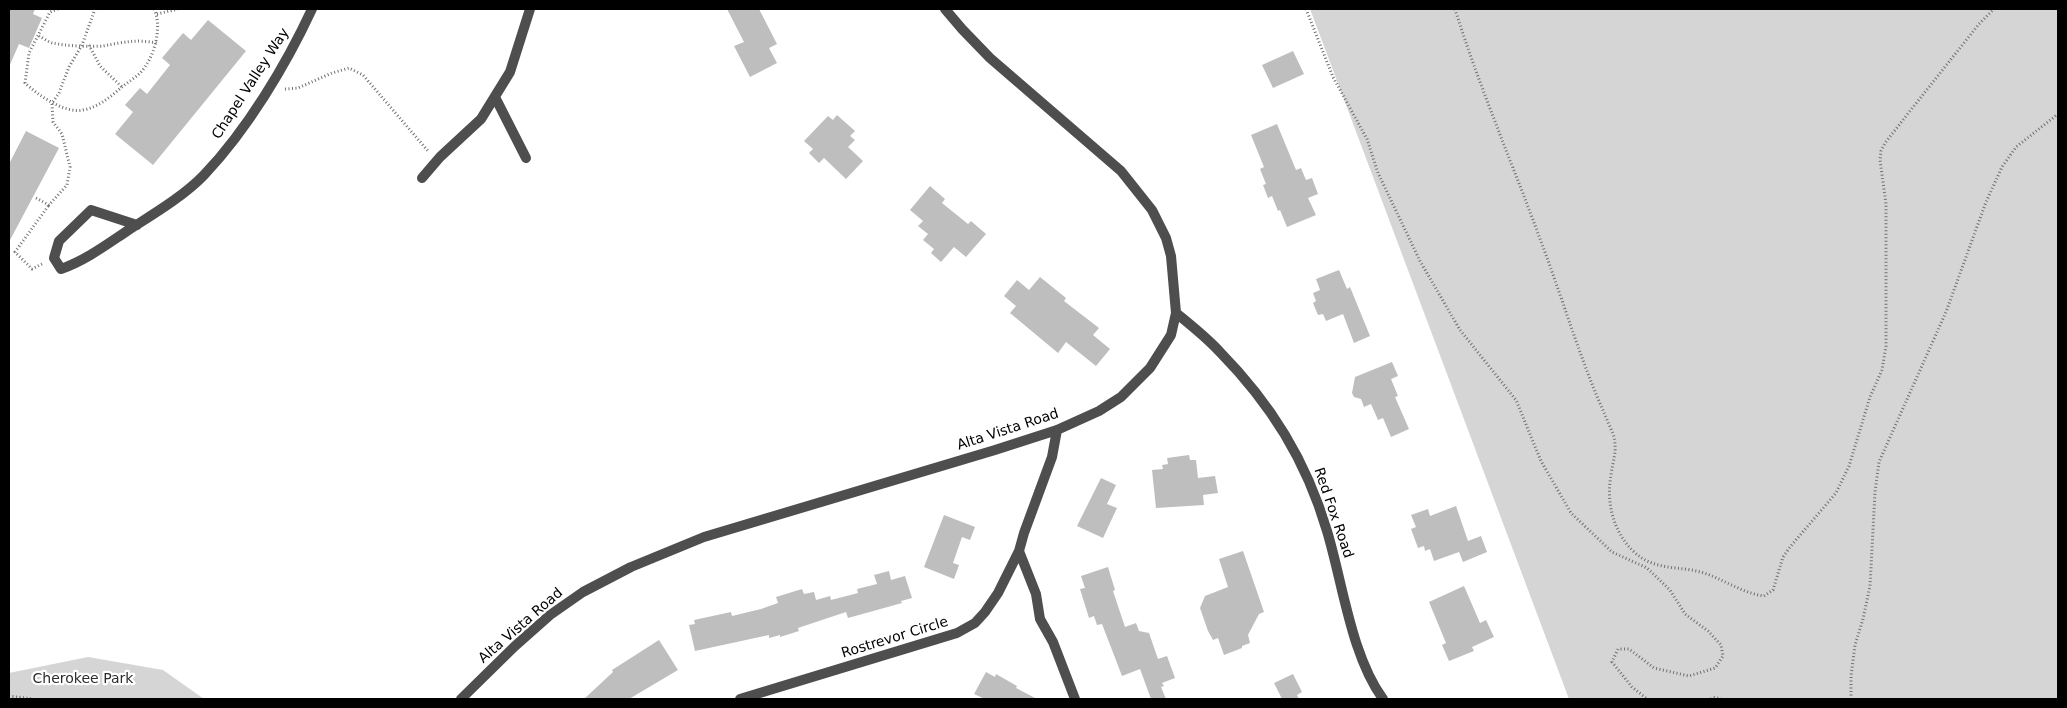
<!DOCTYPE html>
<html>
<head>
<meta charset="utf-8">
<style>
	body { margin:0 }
	#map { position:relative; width:2067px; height:708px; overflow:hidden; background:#fff; font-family:"DejaVu Sans",sans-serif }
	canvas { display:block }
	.frame { position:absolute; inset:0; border:10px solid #000; pointer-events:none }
</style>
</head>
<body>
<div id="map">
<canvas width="2067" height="708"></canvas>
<div class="frame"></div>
</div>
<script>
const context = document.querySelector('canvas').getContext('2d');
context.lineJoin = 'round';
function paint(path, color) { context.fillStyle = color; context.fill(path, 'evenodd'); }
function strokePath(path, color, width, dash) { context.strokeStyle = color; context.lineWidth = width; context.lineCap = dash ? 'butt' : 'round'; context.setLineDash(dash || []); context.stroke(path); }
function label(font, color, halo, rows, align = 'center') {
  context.font = font + ' "DejaVu Sans",sans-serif'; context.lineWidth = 4.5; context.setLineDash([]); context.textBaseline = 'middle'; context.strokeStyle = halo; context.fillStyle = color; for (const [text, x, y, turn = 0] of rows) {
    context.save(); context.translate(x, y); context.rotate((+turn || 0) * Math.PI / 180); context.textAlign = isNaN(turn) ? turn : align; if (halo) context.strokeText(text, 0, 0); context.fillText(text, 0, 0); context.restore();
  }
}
paint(new Path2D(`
	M1310 9H2058V699H1569Z
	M88 657 163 670 204 699H9V673Z`), '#d5d5d5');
paint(new Path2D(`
	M9 9H35L33 14 42 18 29 48 19 44 9 67Z
	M727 9H759L777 44 769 48 777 63 750 77 734 46 744 42Z
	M208 20 246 51 153 165 115 134 133 112 125 105 140 88 147 94 170 65 162 58 183 33 191 40Z
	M1293 51 1304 74 1273 88 1262 65Z
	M837 115 855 131 850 136 855 140 848 147 863 161 846 179 824 158 819 163 809 153 813 149 804 141 828 116 833 120Z
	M1277 124 1296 170 1301 168 1306 180 1312 178 1318 194 1308 198 1316 215 1287 227 1280 210 1278 211 1272 196 1268 198 1263 185 1266 184 1260 169 1264 167 1251 135Z
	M26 131 59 148 9 242V164Z
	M930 186 945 199 942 203 968 224 971 221 986 234 966 257 954 247 941 262 931 253 934 249 923 240 928 234 918 226 923 221 910 210Z
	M1339 270 1347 289 1350 287 1370 336 1354 343 1343 314 1326 321 1323 314 1318 315 1313 303 1316 301 1313 293 1320 290 1316 279Z
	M1040 277 1066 298 1064 301 1099 328 1093 335 1110 349 1096 366 1066 342 1058 353 1010 313 1016 306 1004 296 1017 280 1029 290Z
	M1392 362 1398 376 1391 379 1398 396 1395 397 1409 429 1391 437 1383 418 1378 420 1371 404 1364 407 1361 399 1354 397 1352 393 1355 377Z
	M1189 455 1190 460H1196L1198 478 1215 476 1218 493 1203 495 1204 505 1156 508 1152 470 1163 469 1162 465 1168 464 1167 458Z
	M1101 478 1116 485 1107 504 1117 508 1103 538 1077 526Z
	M1456 506 1468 541 1481 536 1487 552 1463 562 1459 552 1434 561 1430 549 1425 551 1424 546 1418 548 1411 529 1416 527 1411 515 1428 509 1430 516Z
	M944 515 975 527 970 540 962 537 953 563 959 565 954 579 924 567Z
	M1243 551 1264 612 1259 614 1248 635 1250 643 1242 646V648L1224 655 1218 638 1213 640 1208 631 1200 608 1205 596 1228 587 1219 559Z
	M1108 567 1115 590 1113 591 1125 627 1136 623 1139 631 1149 633 1158 659 1167 656 1175 678 1162 683 1164 686 1161 687 1166 699H1151L1140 669 1122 676 1102 624 1097 625 1094 616 1089 618 1080 589 1085 588 1081 576Z
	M889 571 891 580 905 576 912 598 901 601 902 603 848 618 846 612 798 628 799 631 780 637V635L769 638V635L695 651 689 625 695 624 694 620 731 612 732 616 761 609 778 603 776 597 802 589 804 594 814 592 816 600 830 596 831 600 858 593 857 589 877 584 874 575Z
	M1464 586 1480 623 1486 620 1494 637 1472 647 1474 651 1449 661 1442 645 1446 643 1429 602Z
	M659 640 678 670 629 699H584L613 672 612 670Z
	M986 672 995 677 996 674 1017 686 1016 688 1037 699H985L974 694Z
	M1293 674 1302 692 1297 695 1299 699H1282L1274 683Z`), '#bebebe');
strokePath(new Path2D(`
	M58 9 50 12 29 53 25 83C38 95 65 114 83 110 99 107 110 97 122 87 128 82 135 78 140 73 154 59 163 27 154 9
	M1306 9 1333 77 1367 139 1378 173 1420 261 1460 330 1516 400 1541 461 1571 513 1612 552 1647 568 1670 590 1685 614 1708 631 1721 645 1723 656 1715 668 1689 676 1654 668 1629 649H1618L1612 662 1632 687 1647 699
	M1455 9C1479 86 1511 160 1539 236 1558 286 1574 339 1594 389 1600 404 1607 419 1613 434 1618 449 1613 460 1611 475 1606 502 1613 531 1633 551 1655 572 1679 565 1704 573 1725 580 1742 593 1764 596L1773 590 1783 557 1790 547 1836 493 1849 466 1870 397 1882 370 1886 346V204L1880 160 1881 151 1885 143 1910 111 1979 24 1994 9
	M157 14 178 9
	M39 36C43 38 48 42 53 43 65 46 92 47 103 46 125 42 135 39 157 43
	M89 45 100 66 122 87
	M285 89 298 88 332 73 349 68 363 75 428 151
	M36 198 49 205 67 185 70 167 62 134 53 122 52 103 59 93 69 67 82 45 95 9
	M42 264 32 269 15 252 49 205
	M9 696 33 699
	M1711 699 1713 697 1721 699
	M1851 699V676L1855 645 1863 619 1870 586 1875 492 1879 462 1946 312 1986 202 2002 167 2016 147 2058 114`), '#707070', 3, [1, 2.5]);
strokePath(new Path2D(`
	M495 97 526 158
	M422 178 440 157 481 119 510 72 530 9
	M137 225 91 210 59 241 54 258 61 269C86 260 106 245 127 231 152 215 184 196 204 175 247 130 286 65 312 9
	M1176 313C1191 325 1206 337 1219 351 1271 404 1306 460 1327 531 1343 584 1351 655 1383 699
	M1019 551 1036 594 1040 619 1053 642 1075 699
	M461 699 515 646 550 615 583 592 631 567 704 537 995 450 1057 430 1099 411 1121 397 1150 368 1171 335 1176 313 1171 256 1166 238 1152 210 1121 171 990 58 962 29 945 9
	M740 699 957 633 975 623 985 612 998 593 1019 551 1024 533 1052 457 1057 430`), '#4e4e4e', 10);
label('14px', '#000', '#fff', [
	["Chapel Valley Way",251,84,-57],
	["Alta Vista Road",1008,430,-18],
	["Red Fox Road",1333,513,71],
	["Alta Vista Road",521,626,-41],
	["Rostrevor Circle",895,638,-17]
]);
label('14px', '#2c2c2c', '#fff', [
	["Cherokee Park",83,679]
]);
</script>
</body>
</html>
